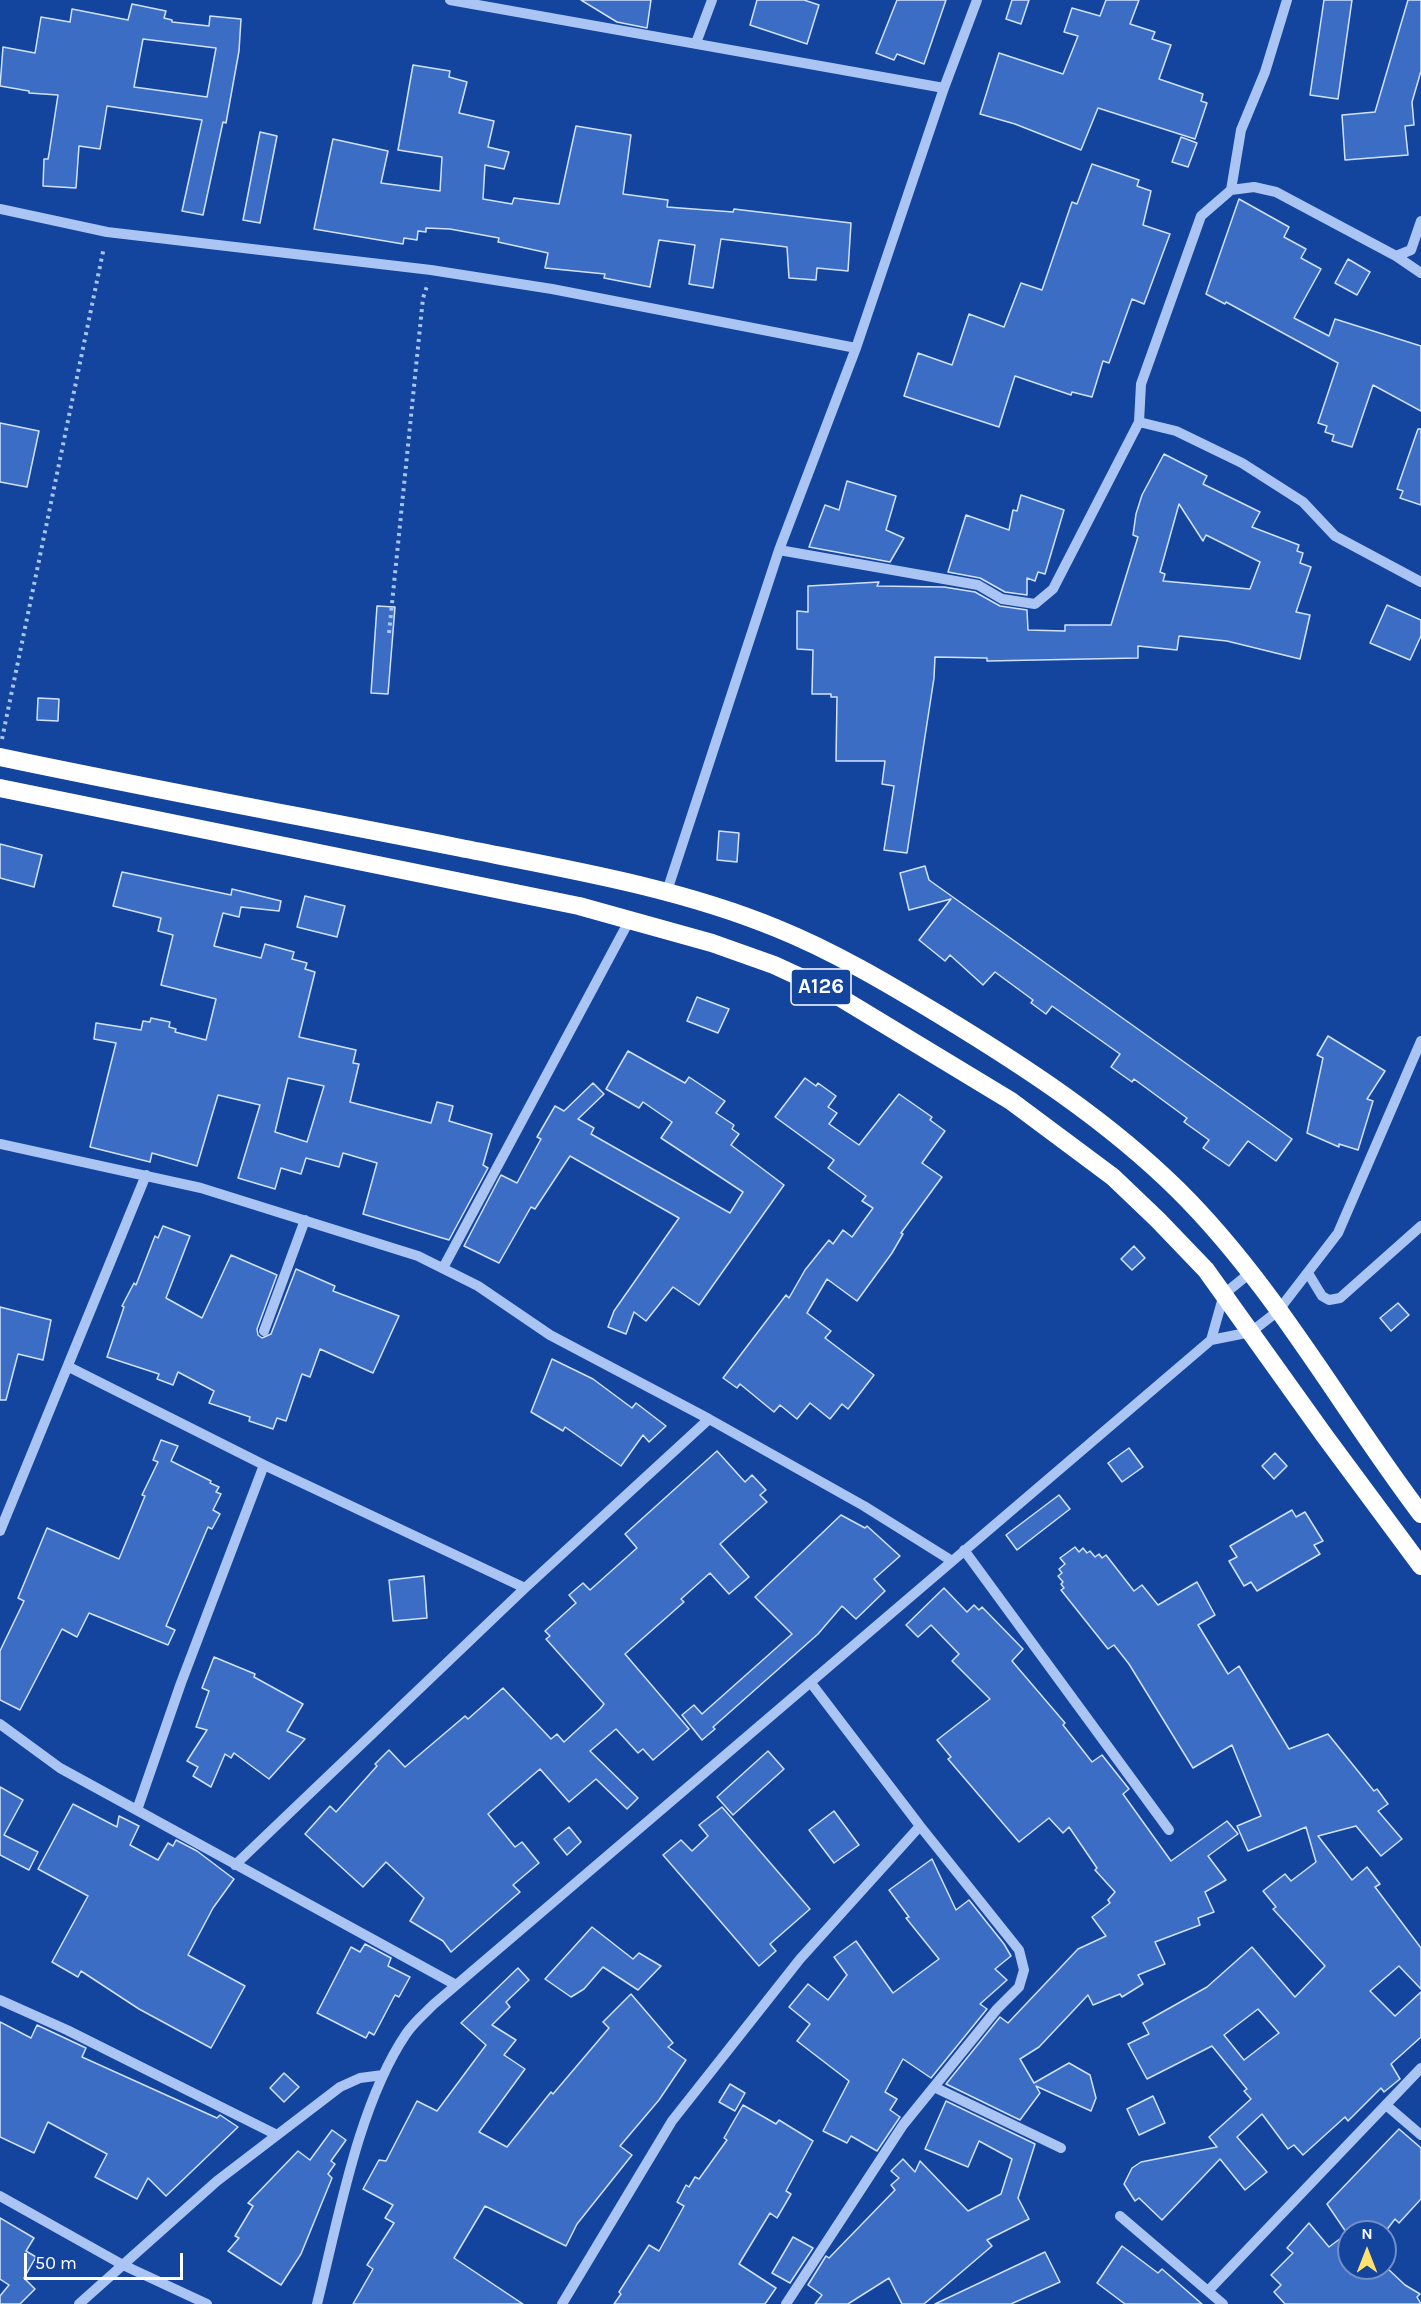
<!DOCTYPE html>
<html>
<head>
<meta charset="utf-8">
<style>
	body { margin:0 }
	#map { position:relative; width:1421px; height:2304px; overflow:hidden; background:#13449e; font-family:Karla,sans-serif }
	canvas { display:block }
	.north { position:absolute; left:1337px; top:2220px; width:60px; height:60px; box-sizing:border-box; background:#13449e; border:2px solid #718fc5; border-radius:50%; rotate:0deg; font-size:16px; font-weight:700; line-height:24px; text-align:center; color:#fff }
	.north::after { content:''; display:block; margin:auto; width:21px; height:27px; background:#ffe16d; clip-path:polygon(50% 0,100% 100%,50% 72%,0 100%) }
	.scale { position:absolute; left:24px; top:2253px; width:159px; height:27px; box-sizing:border-box; border:3px solid #fff; border-top:0; padding-left:8px; font-size:18px; line-height:21px; white-space:nowrap; color:#fff; -webkit-text-stroke:4px #13449e; paint-order:stroke }
</style>
</head>
<body>
<div id="map">
<canvas width="1421" height="2304"></canvas>
<div class="north">N</div>
<div class="scale">50 m</div>
</div>
<script>
const context = document.querySelector('canvas').getContext('2d');
context.lineJoin = 'round';
function paint(path, color) { context.fillStyle = color; context.fill(path, 'evenodd'); }
function strokePath(path, color, width, dash) { context.strokeStyle = color; context.lineWidth = width; context.lineCap = dash ? 'butt' : 'round'; context.setLineDash(dash || []); context.stroke(path); }
function label(font, color, halo, rows, align = 'center') {
  context.font = font + ' Karla,sans-serif'; context.lineWidth = 4.5; context.setLineDash([]); context.textBaseline = 'middle'; context.strokeStyle = halo; context.fillStyle = color; for (const [text, x, y, turn = 0] of rows) {
    context.save(); context.translate(x, y); context.rotate((+turn || 0) * Math.PI / 180); context.textAlign = isNaN(turn) ? turn : align; if (halo) context.strokeText(text, 0, 0); context.fillText(text, 0, 0); context.restore();
  }
}
const building = new Path2D(`
	M581 0H651L647 28 617 22Z
	M757 0H804L819 5 807 44 750 25Z
	M897 0H946L924 64 897 54 894 60 876 53Z
	M1012 0H1029L1021 24 1006 19Z
	M1106 0H1139L1130 24 1155 32 1152 39 1171 45 1159 79 1203 94 1201 101 1207 103 1195 139 1098 108 1081 150 1015 124 980 114 999 53 1063 74 1078 36 1064 32 1072 8 1100 16Z
	M1324 0H1352L1338 99 1310 95Z
	M1408 0H1421V71L1412 102 1414 125 1405 126 1408 155 1345 160 1342 115 1375 112Z
	M132 4 166 11 164 18 172 20V22L209 26 210 16 241 19 239 51 226 123 223 122 203 215 182 211 202 120 107 106 100 149 79 146 76 188 43 186 44 159H48L49 154 58 95 29 93V91L0 86 3 47 35 53 41 17 70 22 72 9 128 20ZM143 39 216 48 207 97 134 87Z
	M413 65 450 71 449 77 467 82 459 113 494 121 488 147 509 152 504 169 485 165 483 199 512 204 514 198 559 204 576 126 631 135 623 194 668 200 667 207 733 212 734 209 851 223 848 271 817 268 816 280 789 278 787 247 721 239 713 288 689 284 695 245 659 240 650 287 604 278 605 274 545 268 548 253 498 242 499 238 450 229 426 228V232L418 231 417 240 404 238 403 244 314 229 333 139 388 151 381 183 440 191 442 157 398 150Z
	M260 132 277 136 260 223 243 220Z
	M1181 137 1197 143 1188 167 1172 162Z
	M1092 164 1139 180 1137 186 1151 191 1143 225 1170 234 1144 304 1132 299 1109 363 1103 361 1092 397 1072 392 1071 395 1015 376 999 427 904 396 918 353 952 365 969 314 1004 327 1021 283 1042 290 1072 202 1077 204Z
	M1239 199 1289 227 1284 237 1306 249 1301 258 1321 269 1294 318 1329 336 1335 319 1421 346V411L1373 385 1352 447 1332 441 1334 435 1325 432 1327 426 1318 423 1338 363 1226 302 1225 304 1206 294Z
	M1348 259 1370 272 1357 295 1335 283Z
	M0 423 39 431 27 487 0 482Z
	M1418 429H1421V505L1400 498 1403 491 1397 489Z
	M1164 454 1207 476 1203 484 1260 512 1252 527 1299 545 1297 551 1303 553 1300 563 1311 567 1296 612 1310 615 1300 659 1227 641 1179 636 1177 650 1138 646V658L987 661V658L935 657 934 678 907 853 884 850 894 786 882 784 885 761H836L837 697H831V694H812L813 650 797 649V611L808 612V586L879 582 877 586 944 587 975 592 1000 606 1027 610 1028 630 1065 631V625H1111L1138 537 1133 535 1136 514 1142 495ZM1179 504 1203 541 1206 535 1260 562 1250 589 1163 581 1165 574 1160 572Z
	M847 481 896 496 886 530 904 538 890 562 809 547 825 505 839 510Z
	M1021 495 1064 510 1045 574 1038 572 1035 581 1027 578V595L1005 592 980 578 948 572 966 515 1009 530 1013 510 1017 511Z
	M1387 605 1421 620V636L1410 660 1370 643Z
	M377 606 395 607 388 694 371 693Z
	M38 698 59 699 58 721 37 720Z
	M719 831 739 833 737 862 717 860Z
	M0 844 42 855 34 887 0 878Z
	M925 866 929 880 1292 1139 1276 1161 1248 1141 1229 1166 1203 1148 1209 1140 1184 1122 1187 1118 1134 1079 1132 1082 1111 1067 1120 1054 1052 1006 1046 1014 1031 1003 1033 1000 995 972 983 985 950 955 945 961 919 940 951 899 909 910 900 873Z
	M122 872 231 895 232 889 281 901 279 911 241 907 239 917 223 913 214 946 261 958 265 944 294 952 292 959 307 963 305 969 315 972 299 1037 356 1050 353 1063 359 1064 350 1102 431 1123 437 1102 453 1106 449 1121 492 1134 483 1165 488 1168 449 1240 363 1214 377 1163 343 1153 339 1167 306 1158 301 1174 281 1168 275 1189 238 1178 260 1105 218 1095 197 1166 152 1153 150 1162 90 1147 116 1043 94 1039 96 1023 141 1030 143 1021 150 1022 151 1018 170 1022 169 1027 176 1029 175 1032 206 1040 216 999 161 985 173 935 158 931 161 918 113 906ZM288 1078 324 1086 307 1142 275 1132Z
	M305 896 345 906 337 937 297 927Z
	M697 997 729 1009 718 1033 687 1021Z
	M1328 1036 1385 1071 1367 1099 1373 1101 1358 1150 1339 1144V1147L1307 1133 1323 1058 1317 1055Z
	M628 1051 685 1083 689 1077 725 1101 716 1113 734 1125 732 1129 739 1134 731 1145 784 1185 699 1305 673 1287 646 1321 634 1312 626 1334 608 1327 614 1311 679 1218 570 1156 535 1209 531 1207 499 1263 464 1246 501 1175 517 1183 541 1139 537 1137 555 1106 564 1111 593 1083 604 1094 578 1119 594 1128 591 1134 730 1213 743 1192 661 1138 672 1122 643 1102 639 1108 606 1089Z
	M805 1078 816 1086 818 1083 836 1096 828 1107 837 1113 829 1124 859 1145 899 1094 932 1117 930 1120 945 1131 922 1163 942 1177 901 1233 903 1234 892 1253 857 1301 827 1279 807 1313 831 1331 825 1338 874 1375 848 1409 842 1404 830 1419 810 1403 797 1419 780 1405 774 1412 740 1384 737 1388 723 1378 786 1295 789 1298 805 1270 829 1240 833 1244 843 1230 852 1237 873 1208 862 1201 866 1196 828 1168 834 1160 775 1117Z
	M163 1226 190 1236 166 1298 202 1318 231 1255 277 1275 257 1329 258 1335 262 1338 271 1334 296 1269 335 1286 333 1291 399 1316 373 1373 320 1349 310 1377 302 1374 286 1421 277 1418 273 1429 249 1421 250 1417 209 1403 214 1391 178 1372 173 1385 157 1379 159 1374 107 1357 124 1307 122 1306 134 1283 136 1285 155 1236 158 1238Z
	M1134 1246 1145 1258 1132 1270 1121 1259Z
	M1398 1303 1409 1315 1391 1331 1380 1318Z
	M0 1307 51 1320 43 1360 18 1354 6 1400H0Z
	M552 1359 593 1379 632 1408 636 1403 666 1426 649 1442 643 1435 621 1466 565 1427 563 1431 531 1412Z
	M161 1440 178 1446 171 1461 211 1481 210 1483 219 1487 216 1492 221 1494 213 1510 220 1514 212 1529 208 1527 166 1626 175 1630 168 1645 89 1613 77 1637 62 1629 20 1710 0 1700V1651L24 1601 18 1598 47 1528 119 1559 145 1496 142 1495 158 1462 153 1460Z
	M1129 1448 1143 1467 1122 1482 1108 1463Z
	M717 1451 745 1482 752 1475 766 1490 760 1495 767 1502 720 1544 749 1577 729 1594 710 1573 681 1599 684 1602 625 1654 689 1729 653 1760 643 1749 638 1753 616 1729 590 1751 638 1798 627 1809 596 1779 569 1802 540 1769 488 1814 515 1847 522 1842 539 1863 513 1885 520 1892 451 1952 443 1941 410 1921 424 1898 386 1862 363 1887 305 1834 330 1806 336 1812 377 1766 375 1764 389 1750 405 1767 465 1716 468 1719 503 1688 551 1739 557 1734 564 1742 600 1709 604 1704 546 1639 550 1636 545 1631 576 1603 569 1595 583 1583 590 1590 637 1548 625 1534Z
	M1275 1453 1287 1466 1274 1479 1262 1466Z
	M1059 1495 1070 1509 1017 1550 1006 1535Z
	M1292 1510 1296 1517 1305 1512 1323 1541 1314 1545 1320 1554 1257 1591 1251 1582 1244 1586 1229 1561 1237 1557 1230 1546Z
	M841 1515 865 1528 867 1526 900 1556 874 1579 885 1591 856 1619 842 1606 818 1634 713 1727 715 1729 702 1740 682 1715 694 1705 702 1714 792 1634 755 1597Z
	M1075 1547 1079 1552 1083 1548 1087 1553 1090 1551 1095 1557 1099 1554 1102 1558 1106 1555 1134 1591 1142 1585 1158 1605 1197 1582 1215 1615 1198 1625 1228 1674 1239 1666 1289 1749 1328 1734 1374 1791 1377 1789 1388 1804 1378 1811 1402 1839 1381 1856 1356 1826 1318 1836 1352 1880 1367 1867 1380 1884 1375 1887 1421 1948V1989L1399 1966 1370 1991 1395 2016 1421 1992V2037L1391 2064 1400 2079 1384 2092 1381 2088 1348 2121 1345 2117 1303 2155 1294 2145 1288 2149 1262 2114 1237 2137 1267 2172 1245 2190 1220 2159 1162 2220 1139 2198 1135 2201 1124 2184 1132 2168 1141 2162 1217 2147 1209 2137 1251 2099 1244 2091 1247 2089 1212 2046 1147 2079 1128 2044 1149 2034 1143 2023 1207 1987 1252 1947 1295 1997 1325 1966 1273 1909 1276 1907 1263 1891 1285 1874 1291 1881 1316 1862 1306 1827 1248 1851 1237 1826 1261 1816 1232 1745 1193 1768 1129 1664 1114 1645 1108 1649 1061 1590 1064 1588 1061 1584 1063 1582 1058 1576 1062 1573 1059 1569 1065 1564 1060 1558ZM1258 2009 1279 2033 1244 2060 1224 2035Z
	M424 1576 427 1618 393 1621 389 1580Z
	M944 1588 967 1612 974 1605 979 1610 982 1607 1023 1649 1012 1661 1065 1723 1063 1725 1092 1762 1102 1755 1129 1789 1123 1794 1171 1861 1227 1821 1238 1834 1208 1856 1226 1880 1205 1892 1214 1912 1198 1918 1200 1925 1155 1942 1165 1964 1138 1975 1143 1984 1122 1997 1120 1994 1093 2005 1088 1995 1039 2047 1020 2059 1034 2083 1069 2063 1090 2075 1096 2098 1091 2111 1036 2086 1040 2093 1020 2120 946 2084 1000 2017 1008 2023 1078 1949 1106 1936 1092 1917 1110 1903 1108 1900 1115 1892 1095 1870 1097 1868 1069 1827 1063 1833 1049 1818 1019 1842 948 1759 951 1757 937 1740 990 1699 952 1661 959 1654 931 1625 918 1637 906 1625Z
	M214 1657 255 1674 254 1677 303 1704 287 1731 305 1739 269 1779 234 1753 231 1758 225 1754 211 1787 193 1776 198 1767 187 1761 207 1730 196 1727 209 1691 202 1688Z
	M768 1751 784 1769 733 1815 717 1797Z
	M0 1787 23 1800 4 1835 38 1852 29 1870 0 1855Z
	M73 1804 117 1827 119 1816 139 1826 130 1845 158 1860 168 1843 173 1846 176 1840 197 1851 234 1879 213 1908 188 1955 245 1986 211 2048 139 2009 81 1971 78 1977 52 1962 88 1896 38 1869Z
	M722 1807 810 1909 770 1944 776 1951 759 1966 663 1855 681 1840 692 1851 708 1836 699 1825Z
	M834 1811 859 1845 834 1863 809 1830Z
	M569 1827 581 1842 567 1855 554 1839Z
	M932 1859 956 1910 969 1900 1004 1944 1011 1956 995 1969 1007 1980 980 2004 987 2009 931 2078 903 2059 885 2092 897 2099 890 2110 900 2117 877 2151 851 2136 847 2143 823 2131 849 2081 797 2041 810 2024 789 2007 808 1984 828 2000 847 1975 834 1957 856 1941 893 1993 939 1959 906 1918 909 1917 889 1890Z
	M592 1927 633 1959 639 1953 661 1966 638 1990 603 1967 584 1989 571 1997 545 1979Z
	M365 1944 391 1958 388 1966 410 1977 399 1997 395 1995 374 2035 369 2032 366 2038 317 2013 351 1947 360 1952Z
	M518 1968 529 1980 506 2002 510 2007 492 2025 516 2040 504 2055 525 2069 479 2132 507 2147 551 2092 553 2094 609 2028 603 2022 631 1994 673 2043 668 2047 686 2060 659 2100 620 2146 632 2155 577 2224 566 2246 485 2206 454 2258 523 2304H353L373 2269 367 2265 394 2223 385 2218 393 2205 363 2189 379 2160 386 2161 417 2101 437 2111 486 2045 461 2023Z
	M0 2022 31 2038 37 2025 86 2048 82 2057 217 2118 220 2115 238 2127 166 2196 148 2178 137 2199 95 2177 107 2154 48 2122 34 2153 0 2137Z
	M284 2073 299 2087 284 2102 270 2088Z
	M730 2084 745 2093 735 2111 719 2102Z
	M1153 2096 1165 2123 1139 2135 1127 2109Z
	M946 2101 1035 2144 1018 2198 1029 2219 987 2240 992 2246 924 2304H902L889 2278 848 2304H815L822 2295 808 2285 826 2256 829 2258 895 2190 891 2185 899 2178 891 2171 903 2159 915 2172 920 2161 968 2211 1001 2194 1012 2159 979 2141 968 2167 925 2149Z
	M743 2105 776 2124 779 2120 813 2141 786 2191 791 2194 777 2218 770 2213 739 2264 776 2288 765 2304H614L621 2294 619 2292 649 2245 659 2251 684 2206 677 2202 686 2185 689 2187 695 2177 699 2179 727 2140 724 2138Z
	M1399 2129 1421 2148V2199L1399 2223 1395 2219 1385 2232H1346L1327 2204Z
	M332 2130 346 2140 331 2161 335 2164 328 2174 332 2178 301 2254 281 2285 228 2251 239 2238 235 2236 253 2206 248 2203 298 2151 310 2160Z
	M0 2218 34 2238 26 2251 36 2257 24 2278 35 2289 20 2304H0V2296L9 2285 0 2279Z
	M1309 2223 1329 2247 1349 2232V2268H1387L1405 2285 1420 2294 1417 2297 1421 2304H1285L1274 2292 1281 2285 1271 2275 1293 2253 1287 2248Z
	M793 2237 813 2248 790 2283 772 2273Z
	M1122 2246 1158 2273 1162 2269 1202 2304H1125L1097 2283Z
	M1045 2252 1060 2282 1011 2304H935Z`);
paint(building, '#3c6dc5');
strokePath(building, '#d2e2fd', 1.5);
strokePath(new Path2D(`
	M389 633 423 298 428 283
	M2 739 104 247`), '#aac5f4', 4, [3, 4.5]);
strokePath(new Path2D(`
	M450 0 944 88
	M696 43 712 0
	M1231 190 1241 130 1265 72 1287 0
	M0 209 107 232 431 270 552 289 856 348
	M1396 256 1421 273
	M1139 422 1176 431 1242 463 1303 502 1335 536 1421 582
	M779 550 978 585 1002 599 1035 604 1053 589 1139 422 1141 384 1201 216 1231 190 1254 187 1276 192 1396 256 1411 250 1421 221
	M666 894 779 550 856 348 944 88 977 0
	M0 1144 201 1188 418 1256 478 1286 550 1335 709 1419 864 1506 952 1561
	M443 1268 629 921
	M1308 1273 1322 1296 1329 1300 1340 1298 1421 1226
	M264 1331 305 1220
	M1211 1340 1224 1294 1250 1273
	M69 1367 264 1465 525 1588
	M0 1531 146 1175
	M964 1550 1169 1830
	M0 1724 60 1768 456 1985
	M137 1810 181 1683 264 1465
	M235 1865 525 1588 709 1419
	M0 2000 67 2030 277 2135
	M934 2087 1061 2148
	M1386 2105 1421 2135
	M0 2196 123 2265 207 2304
	M1120 2216 1223 2304
	M1208 2291 1421 2068
	M79 2304 217 2181 340 2087 360 2078 383 2075
	M317 2304C338 2221 358 2105 406 2034 413 2023 425 2013 434 2004L1211 1340 1251 1332 1278 1311 1338 1233 1421 1041
	M562 2304 672 2121 800 1959 920 1826
	M786 2304 903 2125 997 2009 1019 1987 1024 1970 1019 1950 920 1826 811 1683`), '#aac5f4', 10);
strokePath(new Path2D(`
	M0 757C152 789 304 817 456 847 561 868 677 887 776 928 833 951 887 983 940 1015 1024 1066 1107 1120 1178 1190 1274 1285 1340 1407 1421 1514
	M0 788 579 906 712 943 774 965 826 989 1011 1101 1113 1177 1158 1220 1206 1270 1324 1435 1421 1566`), '#fff', 18);
for (const [x, y, w] of [
	[821,987,60]
]) { const box = new Path2D(); box.roundRect(x - w / 2, y - 18, w, 36, 4.5); context.fillStyle = '#13449e'; context.fill(box); strokePath(box, '#fff', 1.5); }
label('bold 21px', '#fff', null, [
	["A126",821,987]
]);
</script>
</body>
</html>
